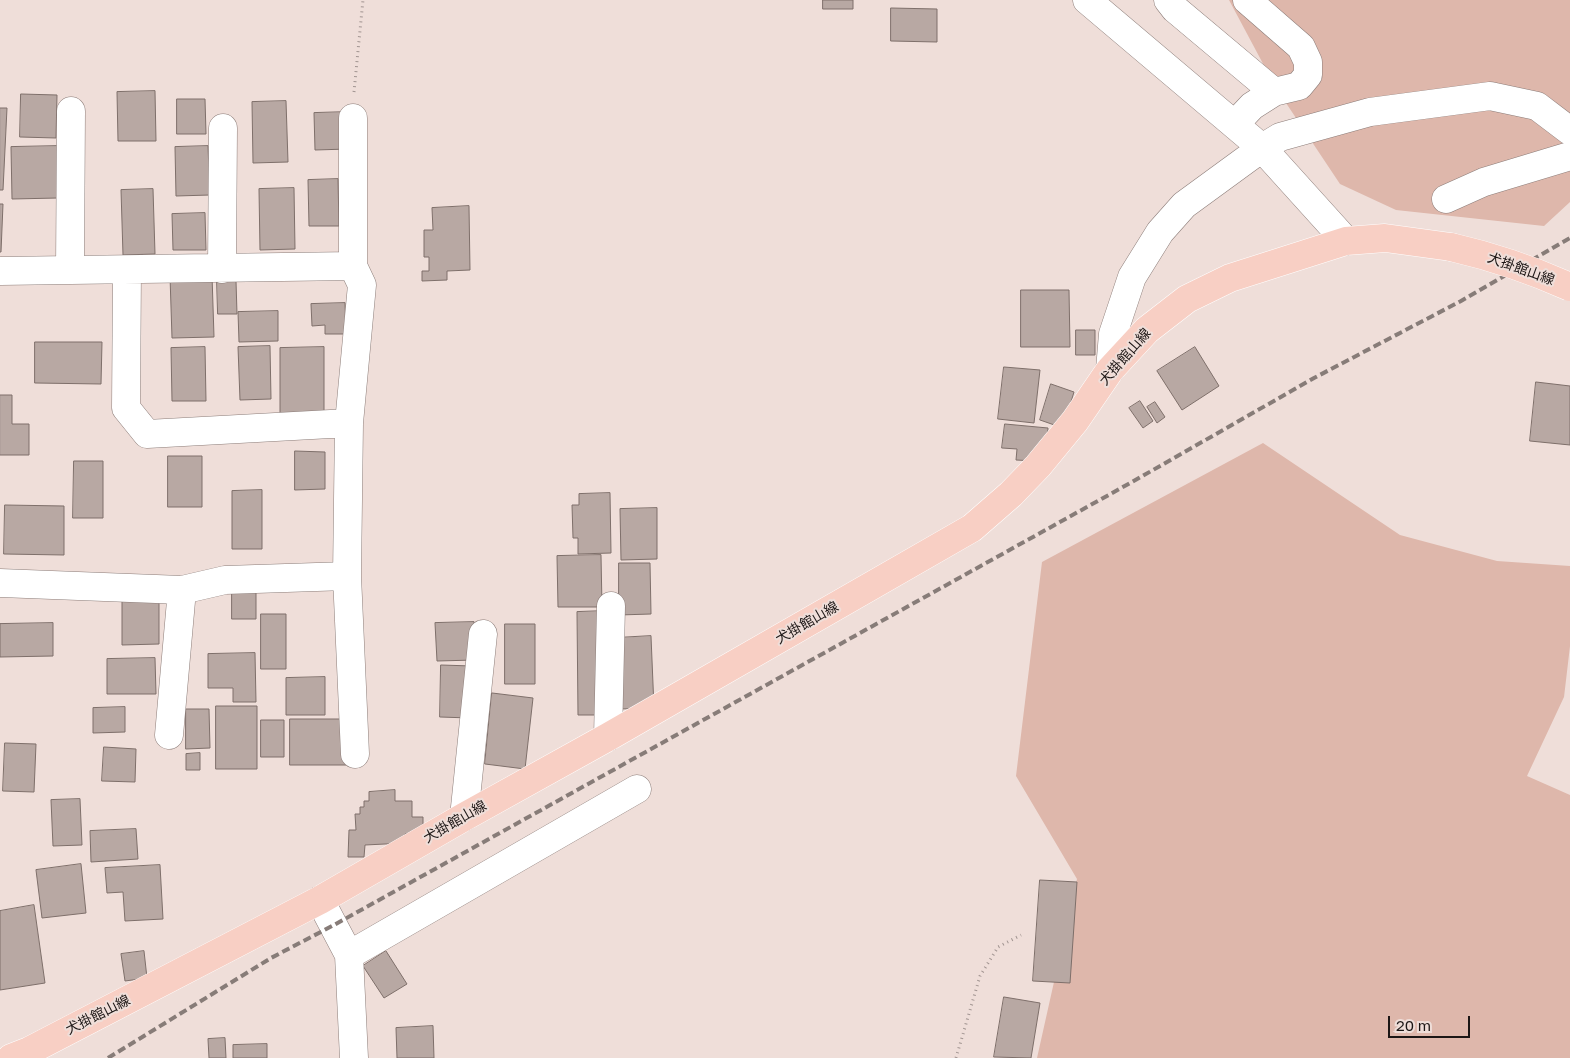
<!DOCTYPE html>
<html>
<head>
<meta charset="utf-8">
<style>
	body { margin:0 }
	#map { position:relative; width:1570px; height:1058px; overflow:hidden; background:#efded9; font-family:"Golos Text",sans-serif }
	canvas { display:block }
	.scale { position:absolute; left:1388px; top:1016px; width:82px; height:22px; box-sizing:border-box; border:2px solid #1c1615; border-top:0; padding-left:6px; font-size:15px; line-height:18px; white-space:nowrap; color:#1c1615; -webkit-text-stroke:4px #efded9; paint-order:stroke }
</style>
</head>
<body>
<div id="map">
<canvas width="1570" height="1058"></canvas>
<div class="scale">20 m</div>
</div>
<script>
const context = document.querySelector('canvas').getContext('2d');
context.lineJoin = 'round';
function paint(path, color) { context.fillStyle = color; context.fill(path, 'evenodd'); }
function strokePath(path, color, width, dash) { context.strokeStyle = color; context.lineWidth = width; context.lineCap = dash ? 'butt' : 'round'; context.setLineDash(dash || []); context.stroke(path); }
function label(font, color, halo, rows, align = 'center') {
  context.font = font + ' "Golos Text","Noto Sans JP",sans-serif'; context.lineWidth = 4; context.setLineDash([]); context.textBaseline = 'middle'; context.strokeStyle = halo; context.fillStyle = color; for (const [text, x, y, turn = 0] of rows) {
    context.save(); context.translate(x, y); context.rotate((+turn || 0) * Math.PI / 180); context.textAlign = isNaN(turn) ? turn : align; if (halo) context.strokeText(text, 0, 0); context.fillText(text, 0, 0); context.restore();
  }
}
paint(new Path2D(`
	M1229 0H1570V202L1544 226 1396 210 1340 184 1276 88Z
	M1263 443 1400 535 1497 561 1570 566V646L1564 697 1527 776 1570 795V1058H1037L1077 879 1016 776 1042 562Z`), '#deb7ab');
const building = new Path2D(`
	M823 0H853V9H823Z
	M891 8 937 9V42L891 41Z
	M155 91 156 141H118L117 92Z
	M21 94 57 95 56 138 20 137Z
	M177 99H205L206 134H177Z
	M286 101 288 162 253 163 252 102Z
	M0 108H7L3 190H0Z
	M347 112 348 149 315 150 314 113Z
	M58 146V198L12 199 11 147Z
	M208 146 210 195 176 196 175 147Z
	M338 179 339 226H309L308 180Z
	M294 188 295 249 260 250 259 189Z
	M153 189 155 254 123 255 121 190Z
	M0 204H3L1 252H0Z
	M469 206 470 270 447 271V280L422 281V271H429V257H424V230H433L432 208Z
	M205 213 206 250H173L172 214Z
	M212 275 214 337 172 338 170 276Z
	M217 281H236L237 314H218Z
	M1021 290H1069L1070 347H1021Z
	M345 303 346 334H325V325L312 326 311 304Z
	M278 311V341L239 342 238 312Z
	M1076 330H1095V355H1076Z
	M35 342H102L101 384 35 383Z
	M270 346 271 399 240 400 238 347Z
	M205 347 206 401H172L171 348Z
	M324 347V416H280V348Z
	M1195 347 1219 386 1182 410 1157 371Z
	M1004 367 1040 370 1034 423 998 419Z
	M1536 382 1570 386V445L1530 441Z
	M1051 384 1074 392 1063 428 1040 420Z
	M0 395H12V424H29V455H0Z
	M1140 401 1153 421 1143 428 1129 408Z
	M1155 402 1165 417 1157 423 1147 407Z
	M1005 424 1048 428 1046 454 1036 461 1016 460 1017 449 1002 448Z
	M295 451 325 452V489L295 490Z
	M168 456H202V507H168Z
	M74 461H103V518H73Z
	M262 490V549H232V491Z
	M610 493 611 553 578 554V538H573L572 505H579V494Z
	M5 505 64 506V555L4 554Z
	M657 508V559L621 560 620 509Z
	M601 555 602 607H558L557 556Z
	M619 563H650L651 614 619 615Z
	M232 585H256V619H232Z
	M159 597V644L122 645V598Z
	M604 611 606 715H578L577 612Z
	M261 614H286V669H261Z
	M474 622 475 660 437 661 435 623Z
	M53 623V656L0 657V624Z
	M505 624H535V684H505Z
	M651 636 654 708 619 709 616 638Z
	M255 653 256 702H233V688H208V654Z
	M155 658 156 694H107V659Z
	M441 665 472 666 470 718 440 717Z
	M325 677V715H286V678Z
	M492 693 533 698 525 769 485 764Z
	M216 706H257V769H216Z
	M125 707V732L93 733V708Z
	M186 709H209L210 748 186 749Z
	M290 719H346V765H290Z
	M261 720H284V757H261Z
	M5 743 36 744 34 792 3 791Z
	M104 747 136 749 135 782 102 781Z
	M200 753V770H186V754Z
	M395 790V801H412V817H423V833L405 834V843L365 845 364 857H348L349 830H356L355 814H360V807H364V801H369V792Z
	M80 799 82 845 53 846 51 800Z
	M136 829 138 859 91 862 90 831Z
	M81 864 86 913 42 918 36 870Z
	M160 865 163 919 125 921 123 892 107 893 105 868Z
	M1040 880 1077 882 1070 983 1033 981Z
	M34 905 45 983 0 990V911Z
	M144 951 147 978 125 981 121 954Z
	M386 951 407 984 384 998 363 966Z
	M1004 997 1040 1003 1031 1058 994 1057Z
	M433 1026 434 1058H397L396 1028Z
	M225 1038 226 1058H209L208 1039Z
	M267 1044V1058H233V1045Z`);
paint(building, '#b8a8a3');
strokePath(building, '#7e6f6a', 1);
const minor = new Path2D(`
	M1087 0 1262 148 1346 241
	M1168 0 1175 9 1274 92
	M353 118V266L362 285 349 423 347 576 355 754
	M1235 124 1252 106 1274 92 1299 86 1308 75V62L1301 47 1247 0
	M1446 199 1484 182 1570 156
	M222 269 223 128
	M70 270 71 111
	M127 270 126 408 147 434 349 423
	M0 271 353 266
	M1110 370 1113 334 1132 277 1160 232 1184 205 1262 148 1280 137 1370 112 1490 96 1537 106 1570 131
	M0 583 182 590 225 580 347 576
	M169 735 182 590
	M608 737 611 606
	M464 817 483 634
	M320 900 349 955 354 1058
	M349 955 637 789`);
const major = new Path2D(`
	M11 1058 29 1051 320 900 464 817 608 737 972 528 1011 494 1038 466 1075 421 1110 370 1147 330 1187 299 1230 278 1346 241 1385 238 1451 247`);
strokePath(minor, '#8c7d79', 29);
strokePath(major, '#fff', 29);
strokePath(new Path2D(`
	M354 92 363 0
	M956 1058 980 976 998 947 1021 935`), '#a19491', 3, [1, 4]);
strokePath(minor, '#fff', 28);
strokePath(major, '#f8cfc4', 28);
strokePath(new Path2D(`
	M108 1058 271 958 334 925 1132 482 1314 378 1461 301 1570 238`), '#877c78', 4, [8, 4]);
const majorBridge = new Path2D(`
	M1451 247C1494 257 1530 269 1570 287`);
strokePath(majorBridge, '#fff', 29, []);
strokePath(majorBridge, '#f8cfc4', 28);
label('14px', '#1c1615', '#efded9', [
	["犬掛館山線",1521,269,20],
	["犬掛館山線",1125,357,-49],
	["犬掛館山線",807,623,-30],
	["犬掛館山線",455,822,-30],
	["犬掛館山線",98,1015,-27]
]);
</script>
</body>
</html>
